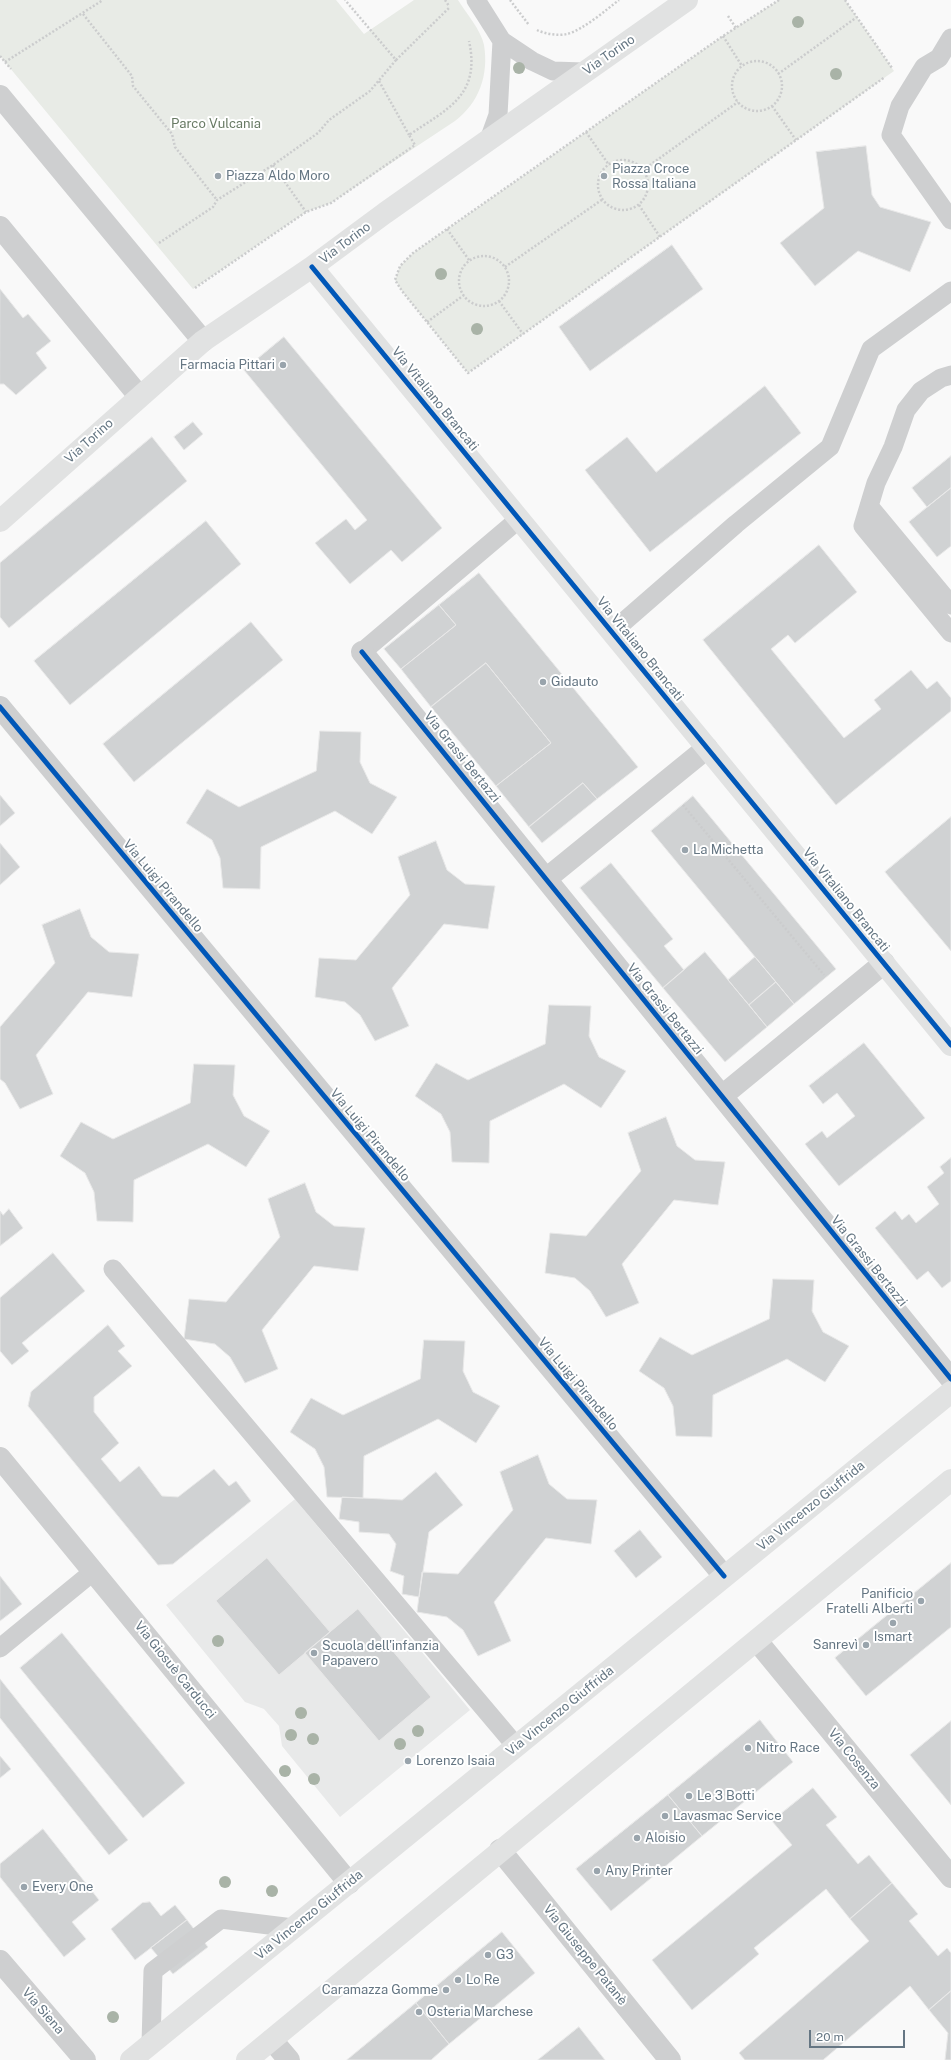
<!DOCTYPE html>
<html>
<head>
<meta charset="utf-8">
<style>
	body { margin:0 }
	#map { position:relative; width:951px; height:2060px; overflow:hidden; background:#f9f9f9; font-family:"Public Sans",sans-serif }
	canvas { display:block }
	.scale { position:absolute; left:809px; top:2030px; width:96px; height:18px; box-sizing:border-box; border:2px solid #657683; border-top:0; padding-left:5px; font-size:12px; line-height:14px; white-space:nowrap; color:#657683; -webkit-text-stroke:3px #fff; paint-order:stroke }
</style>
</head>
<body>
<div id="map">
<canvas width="951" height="2060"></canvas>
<div class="scale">20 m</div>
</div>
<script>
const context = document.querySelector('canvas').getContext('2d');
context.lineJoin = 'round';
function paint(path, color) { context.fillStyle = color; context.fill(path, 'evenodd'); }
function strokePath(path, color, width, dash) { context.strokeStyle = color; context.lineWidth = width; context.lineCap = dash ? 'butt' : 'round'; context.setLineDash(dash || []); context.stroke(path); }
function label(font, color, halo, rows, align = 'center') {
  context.font = font + ' "Public Sans",sans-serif'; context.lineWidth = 4; context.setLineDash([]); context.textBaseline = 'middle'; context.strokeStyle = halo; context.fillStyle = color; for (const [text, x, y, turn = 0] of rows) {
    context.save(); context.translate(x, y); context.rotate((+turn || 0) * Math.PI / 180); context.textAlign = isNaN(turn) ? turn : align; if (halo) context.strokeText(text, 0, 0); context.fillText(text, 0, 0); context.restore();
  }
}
paint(new Path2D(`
	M295 1499 470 1710 340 1817 282 1746 279 1726 271 1717 264 1709 245 1702 166 1605Z`), '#e8e9e9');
paint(new Path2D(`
	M0 0H336L364 34 414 0H458C466 13 481 30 484 45 489 75 479 103 455 121L331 203 306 212 193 289 0 56Z
	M779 0H845L894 71 468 373 402 291 395 280 400 266 413 253 723 36Z`), '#e8ebe6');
const building = new Path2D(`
	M866 146 872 195 880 207 931 222 910 272 858 251 815 286 780 243 824 208 816 152Z
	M672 245 703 289 590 371 559 327Z
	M0 289 23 318 28 314 51 341 36 353 47 368 16 395 4 384H0Z
	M284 337 442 528 402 562 391 550 350 584 315 543 346 519 355 530 367 520 244 370Z
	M765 386 801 433 650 552 585 470 627 437 656 472Z
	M193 422 203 434 184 450 174 437Z
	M152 437 187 481 9 628 0 617V563Z
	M951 456V488L927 507 912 488Z
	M951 488V546L937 557 909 522Z
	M206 521 241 564 70 705 34 661Z
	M819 545 857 592 795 643 788 635 771 649 844 738 881 709 874 700 911 670 927 689 937 681 951 698V711L836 805 703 640Z
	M479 573 638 767 597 799 583 783 529 827 496 786 551 743 486 663 431 707 401 669 456 625 439 605Z
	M439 605 456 625 401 669 384 649Z
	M251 622 283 660 134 782 103 744Z
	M486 663 551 743 496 786 431 707Z
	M320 731 361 732 360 762 370 783 397 797 372 834 335 811 261 847 260 889 223 888 220 858 212 840 186 823 207 789 239 807 316 771Z
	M583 783 597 799 542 843 529 827Z
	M0 795 15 813 0 826Z
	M693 796 836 969 794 1004 651 831Z
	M951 817V951L885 872Z
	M436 841 447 870 465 884 495 886 488 929 444 924 392 988 409 1026 375 1041 360 1015 345 1002 315 997 319 958 356 960 410 895 398 857Z
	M0 843 20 867 0 885Z
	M611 863 673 939 664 946 684 970 663 988 580 888Z
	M80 909 91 937 109 952 139 954 132 997 88 992 36 1055 53 1094 20 1109 5 1083 0 1079V1027L55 963 42 925Z
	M705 952 767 1027 725 1062 663 988Z
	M755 957 776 982 749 1005 728 980Z
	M776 982 794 1004 767 1027 749 1005Z
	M549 1005 591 1006 589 1036 599 1057 626 1071 601 1108 564 1084 490 1121 489 1163 452 1162 450 1132 441 1114 415 1096 436 1063 468 1080 545 1044Z
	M864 1043 925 1118 839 1186 805 1144 822 1131 827 1138 855 1116 837 1093 823 1104 809 1086Z
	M194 1064 235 1065 233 1095 244 1116 270 1131 246 1167 208 1144 134 1180 133 1222 97 1221 94 1192 85 1173 60 1156 81 1122 113 1139 190 1103Z
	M666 1117 677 1146 695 1160 725 1162 718 1205 674 1200 622 1264 639 1303 606 1317 590 1291 575 1278 545 1273 550 1233 586 1236 641 1171 628 1133Z
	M951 1158V1281L942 1288 928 1271 917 1280 875 1228 895 1211 902 1220 909 1214 916 1223 939 1204 927 1187 944 1173 940 1167Z
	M305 1183 316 1212 334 1226 365 1228 358 1271 314 1266 262 1330 278 1369 245 1383 230 1357 215 1344 184 1339 189 1299 226 1302 280 1237 268 1199Z
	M9 1209 23 1228 0 1246V1211L3 1215Z
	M53 1253 85 1291 22 1343 29 1351 12 1365 0 1351V1298Z
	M773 1279 814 1280 812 1311 823 1332 849 1346 825 1382 787 1359 713 1395 712 1437 676 1436 673 1406 664 1388 639 1371 660 1337 692 1355 769 1319Z
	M108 1325 125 1346 118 1351 132 1366 94 1397V1412L119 1443 101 1459 120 1482 139 1466 162 1496 178 1497 214 1469 229 1486 236 1481 251 1501 173 1564 158 1565 28 1406 31 1392Z
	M424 1340 465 1341 463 1371 473 1392 500 1406 476 1443 438 1419 364 1456 363 1498 327 1497 324 1467 315 1449 290 1432 311 1398 343 1415 420 1379Z
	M538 1455 549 1484 567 1499 597 1500 591 1544 546 1538 494 1602 511 1641 478 1656 463 1630 447 1617 417 1612 422 1572 458 1574 513 1510 500 1472Z
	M436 1472 463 1505 429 1532 419 1597 402 1594 404 1576 390 1571 396 1544 389 1534 359 1532V1522L339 1519 342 1497 402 1500Z
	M640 1530 662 1557 636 1578 614 1551Z
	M267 1558 330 1632 279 1675 216 1601Z
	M951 1563V1627L866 1696 835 1658Z
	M0 1576 22 1604 0 1621Z
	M358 1609 431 1697 379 1741 305 1653Z
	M62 1633 185 1783 143 1818 20 1668Z
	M0 1679 128 1840 109 1855 0 1718Z
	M760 1720 793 1762 702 1836 668 1795Z
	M951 1721V1805L910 1755Z
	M0 1756 11 1769 0 1778Z
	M813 1788 837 1817 826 1825 858 1864 869 1855 892 1883 850 1919 826 1889 754 1948 759 1954 692 2010 652 1960 792 1845 772 1821Z
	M668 1795 702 1836 611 1911 576 1869Z
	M43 1829 99 1900 72 1922 86 1939 64 1957 0 1877V1864Z
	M892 1883 918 1914 909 1921 938 1956 947 1948 951 1953V1991L929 2010 910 1986 823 2060H745L739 2053 869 1941 850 1919Z
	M150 1902 161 1916 175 1905 187 1920 135 1960 111 1929 142 1903Z
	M187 1920 208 1947 173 1974 151 1948Z
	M502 1932 535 1973 449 2044 416 2003Z
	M951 1991V2060H945L948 2033 929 2010Z
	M416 2003 449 2044 431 2060H347Z
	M579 2027 605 2060H538Z`);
paint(building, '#d0d2d3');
strokePath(building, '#e8e8e8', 1);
strokePath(new Path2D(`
	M445 0 449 6
	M510 0 529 25
	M779 0 723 36 447 229 413 253 400 266 395 280 402 291 468 373 885 77
	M845 0 892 68
	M83 14 132 76 133 86 172 134 175 147 217 200
	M728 16 736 28
	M537 30C545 34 558 36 567 34 583 30 606 10 619 0
	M723 36 742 66
	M0 56 11 69
	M396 60 450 7
	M732 86a25 25 0 1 1 50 0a25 25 0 1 1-50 0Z
	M5 62 103 0
	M778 74 857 17
	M379 81 409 135
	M772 106 796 140
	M586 132 609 165
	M598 185a25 25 0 1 1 50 0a25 25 0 1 1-50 0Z
	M273 165 306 212
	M643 170 738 102
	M639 205 660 237
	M447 229 469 260
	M159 243 213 207 217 200 273 165 318 133 329 120 370 91 396 60 345 0
	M459 281a25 25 0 1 1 50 0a25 25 0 1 1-50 0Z
	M505 267 603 199
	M195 288 306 212 331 203 415 145 409 135C447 109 481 96 469 41
	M499 301 523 334
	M427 322 464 295
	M683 805 824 975`), '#cbcccd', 2.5, [2, 2]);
strokePath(new Path2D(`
	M476 0 502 41 532 61 553 71 584 72
	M951 38 939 58 924 67 900 106 891 135 951 220
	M489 140 498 115 502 41
	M951 375 941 378 921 391 906 410 893 447 876 483 863 526 951 633
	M869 506 951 605
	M612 632 736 524 830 447 871 349 951 291
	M362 652 519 519
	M113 1269 516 1746
	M0 1648 94 1571
	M151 2044 153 1971 221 1919 293 1928`), '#cecfd0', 19);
strokePath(new Path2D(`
	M0 96 203 341
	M0 227 139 396
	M362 652 951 1379
	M0 707 724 1576
	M546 879 707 748
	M722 1096 884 963
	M0 1458 349 1883
	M757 1641 951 1877
	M500 1850 670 2060
	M0 1961 85 2060
	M272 2040 289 2060`), '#cecfd0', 22);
strokePath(new Path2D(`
	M312 267 951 1045
	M0 521 203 341 312 267 385 213 687 0`), '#e1e2e2', 22);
strokePath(new Path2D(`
	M131 2060 951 1392
	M247 2060 951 1480`), '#e1e2e2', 22);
strokePath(new Path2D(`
	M312 267 951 1045
	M362 652 951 1379
	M0 707 724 1576`), '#0057b8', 5);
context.fillStyle = '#a9b3a7';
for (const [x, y] of [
	[798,22],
	[519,68],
	[836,74],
	[441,274],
	[477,329],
	[218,1641],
	[301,1713],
	[418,1731],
	[291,1735],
	[313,1739],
	[400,1744],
	[285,1771],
	[314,1779],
	[225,1882],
	[272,1891],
	[113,2017]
]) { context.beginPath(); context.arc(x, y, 6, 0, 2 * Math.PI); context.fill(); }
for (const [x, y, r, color] of [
	[218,176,4,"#99a4ac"],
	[604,176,4,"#99a4ac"],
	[283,365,4,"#99a4ac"],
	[543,682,4,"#99a4ac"],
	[685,850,4,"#99a4ac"],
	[921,1601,4,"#99a4ac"],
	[893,1623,4,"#99a4ac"],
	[866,1645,4,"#99a4ac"],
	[314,1653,4,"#99a4ac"],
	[748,1748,4,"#99a4ac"],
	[408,1761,4,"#99a4ac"],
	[689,1796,4,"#99a4ac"],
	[665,1816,4,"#99a4ac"],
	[637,1838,4,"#99a4ac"],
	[597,1871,4,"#99a4ac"],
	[24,1887,4,"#99a4ac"],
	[488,1955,4,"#99a4ac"],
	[458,1980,4,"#99a4ac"],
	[446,1990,4,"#99a4ac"],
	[419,2012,4,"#99a4ac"]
]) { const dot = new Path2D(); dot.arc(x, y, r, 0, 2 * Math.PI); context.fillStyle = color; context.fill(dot); strokePath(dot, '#fff', 1.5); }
label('13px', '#657683', '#fff', [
	["Via Torino",609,55,-35],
	["Via Torino",345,243,-37],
	["Via Vitaliano Brancati",435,399,51],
	["Via Torino",89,441,-42],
	["Via Vitaliano Brancati",640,649,51],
	["Via Grassi Bertazzi",462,757,51],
	["Via Luigi Pirandello",163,886,50],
	["Via Vitaliano Brancati",846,900,51],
	["Via Grassi Bertazzi",665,1009,51],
	["Via Luigi Pirandello",370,1135,50],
	["Via Grassi Bertazzi",869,1261,51],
	["Via Luigi Pirandello",578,1384,50],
	["Via Vincenzo Giuffrida",811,1506,-39],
	["Via Giosuè Carducci",175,1670,51],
	["Via Vincenzo Giuffrida",560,1711,-39],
	["Via Cosenza",854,1759,51],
	["Via Vincenzo Giuffrida",309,1915,-39],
	["Via Giuseppe Patanè",585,1955,51],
	["Via Siena",43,2011,49]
]);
label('13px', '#687a64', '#fff', [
	["Parco Vulcania",216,124]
]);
label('13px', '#657683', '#fff', [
	["Piazza Croce",612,169],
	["Rossa Italiana",612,184],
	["Piazza Aldo Moro",226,176],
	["Farmacia Pittari",275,365,"right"],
	["Gidauto",551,682],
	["La Michetta",693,850],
	["Panificio",913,1594,"right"],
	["Fratelli Alberti",913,1609,"right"],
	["Ismart",893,1637,"center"],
	["Sanrevì",858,1645,"right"],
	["Scuola dell'infanzia",322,1646],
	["Papavero",322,1661],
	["Nitro Race",756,1748],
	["Lorenzo Isaia",416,1761],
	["Le 3 Botti",697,1796],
	["Lavasmac Service",673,1816],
	["Aloisio",645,1838],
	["Any Printer",605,1871],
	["Every One",32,1887],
	["G3",496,1955],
	["Lo Re",466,1980],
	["Caramazza Gomme",438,1990,"right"],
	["Osteria Marchese",427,2012]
], 'left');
</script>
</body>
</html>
